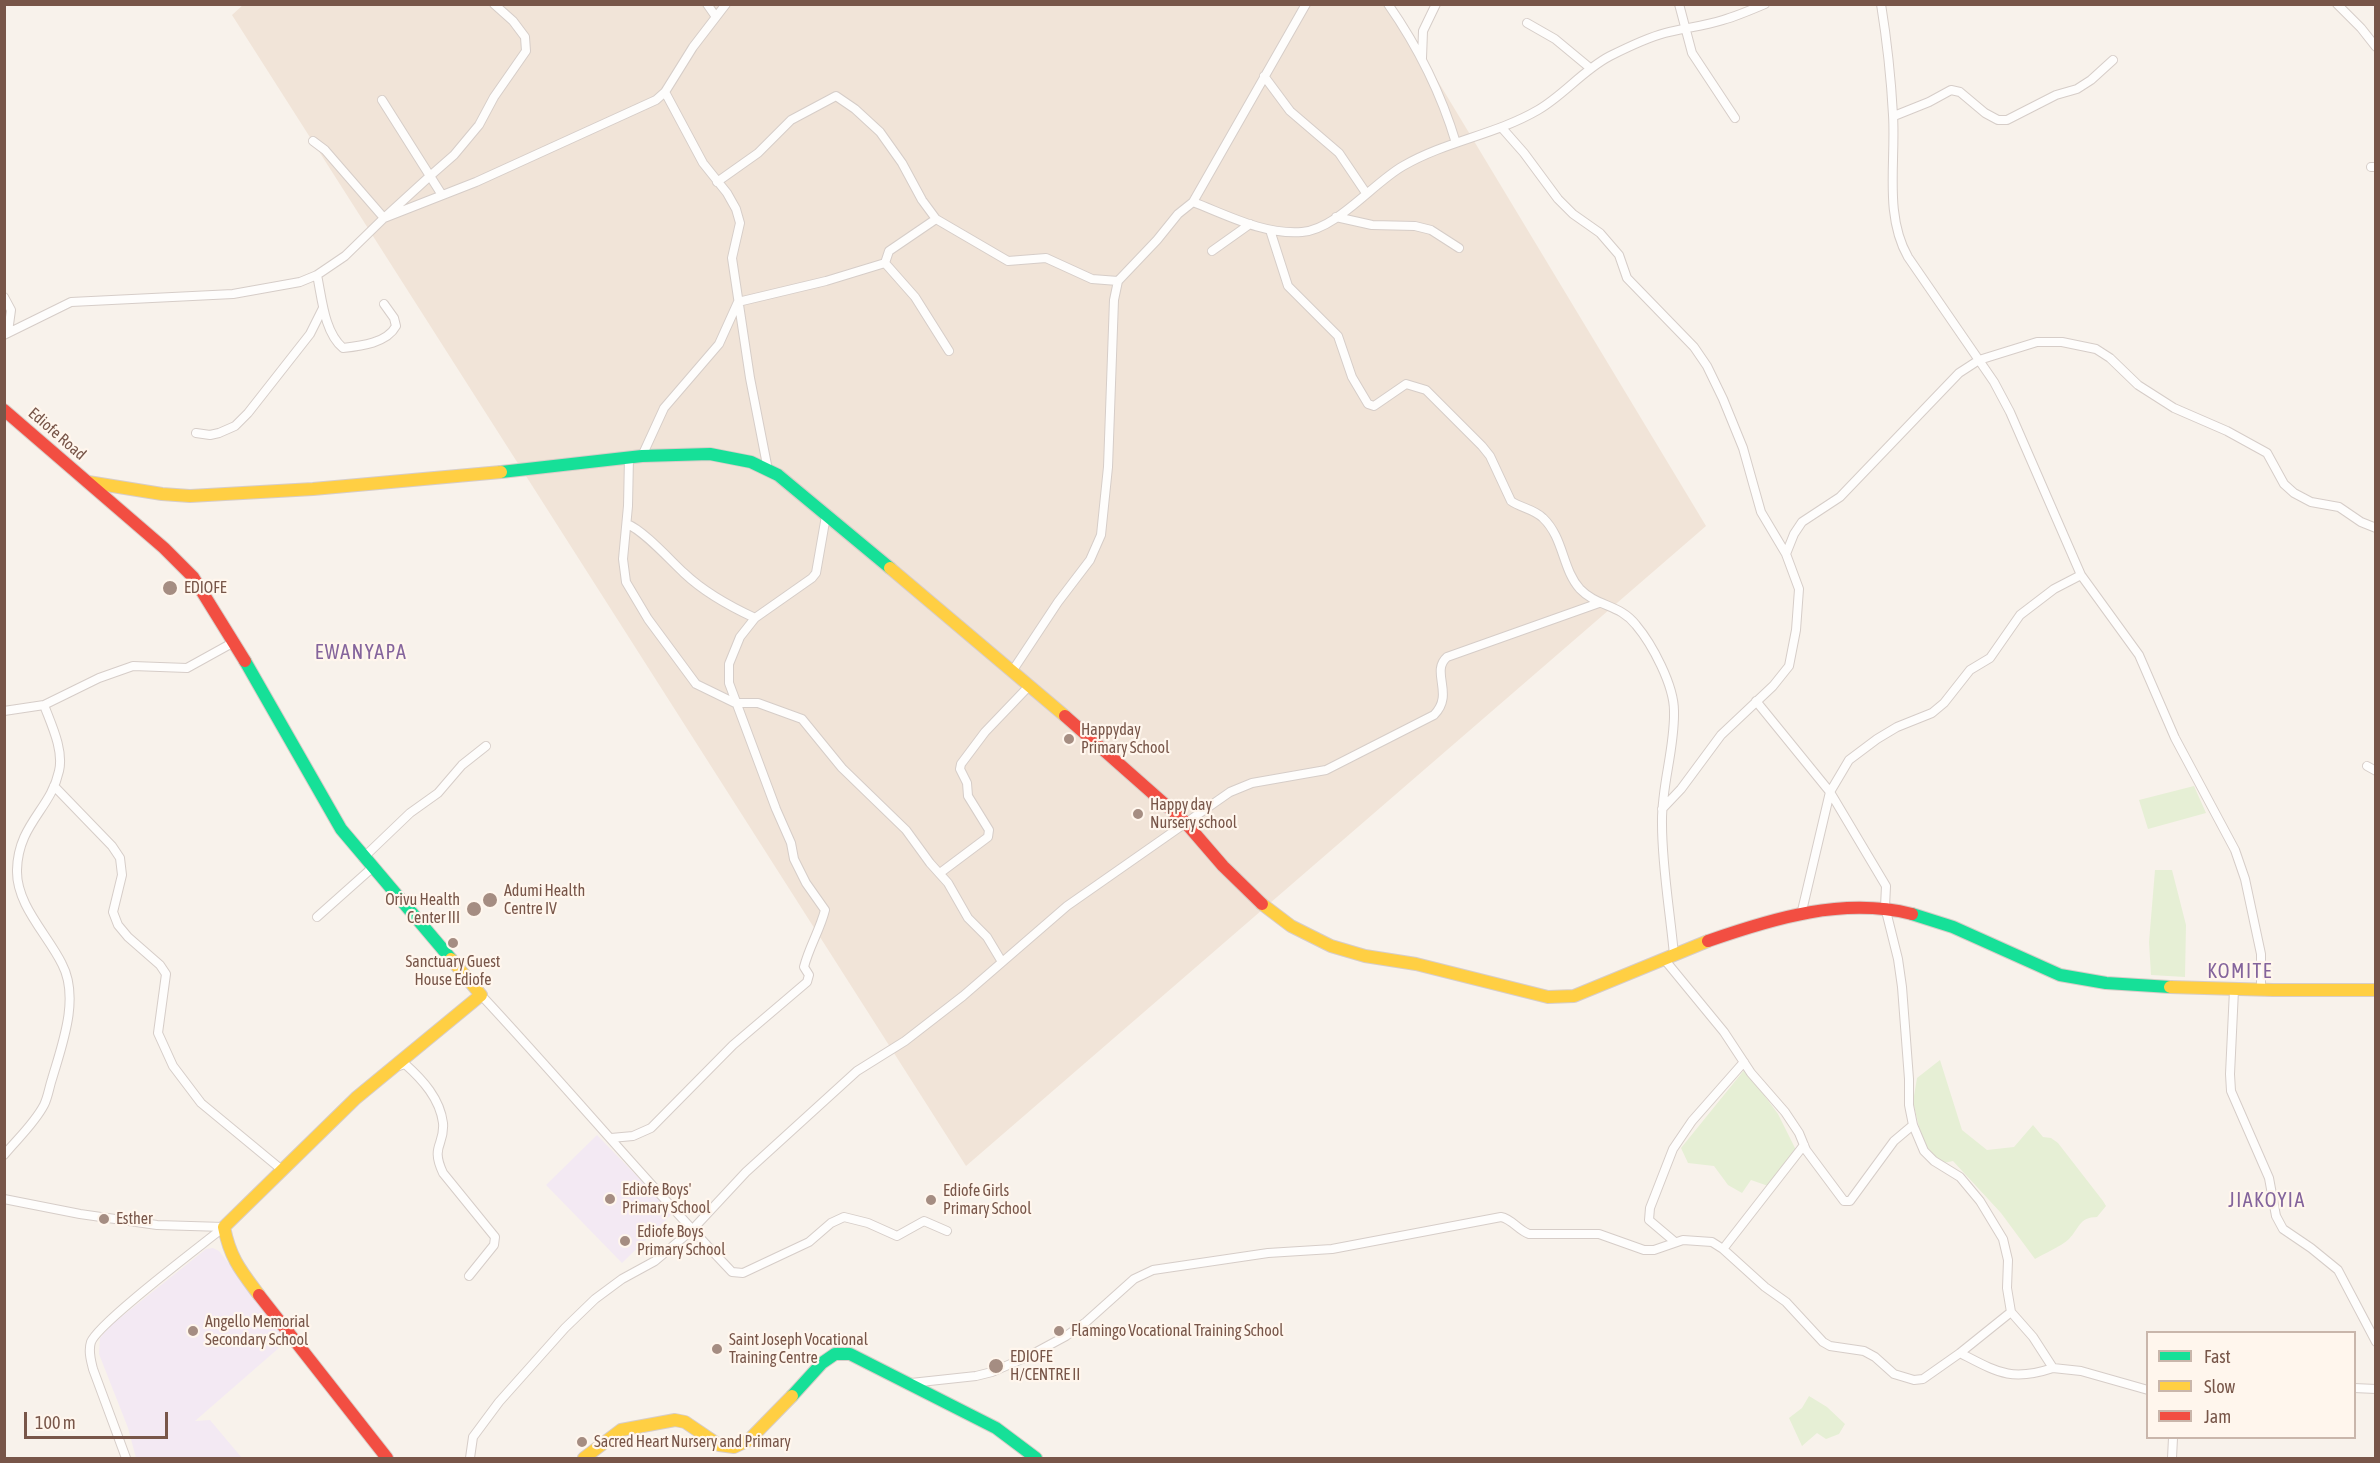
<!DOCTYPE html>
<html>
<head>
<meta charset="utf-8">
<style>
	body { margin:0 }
	#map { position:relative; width:2380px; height:1463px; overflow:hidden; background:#f8f2eb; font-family:"Asap Condensed",sans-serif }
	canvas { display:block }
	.frame { position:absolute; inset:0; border:6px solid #785649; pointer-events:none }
	.legend { position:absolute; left:2146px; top:1331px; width:210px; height:108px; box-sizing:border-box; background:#fff6ed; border:2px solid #c9b6ab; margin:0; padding:8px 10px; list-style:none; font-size:18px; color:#785649 }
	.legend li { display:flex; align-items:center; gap:12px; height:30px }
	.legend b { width:30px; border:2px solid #c9b6ab }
	.scale { position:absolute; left:24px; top:1412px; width:144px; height:27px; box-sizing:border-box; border:3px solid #785649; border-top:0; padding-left:8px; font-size:18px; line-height:21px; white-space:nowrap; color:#785649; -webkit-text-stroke:4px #fff6ed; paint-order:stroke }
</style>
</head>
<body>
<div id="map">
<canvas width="2380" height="1463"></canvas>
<div class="frame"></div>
<ul class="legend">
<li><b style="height:8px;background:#16e098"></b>Fast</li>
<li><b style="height:8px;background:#ffcf43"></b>Slow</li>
<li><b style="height:8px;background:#f24e42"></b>Jam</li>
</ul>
<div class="scale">100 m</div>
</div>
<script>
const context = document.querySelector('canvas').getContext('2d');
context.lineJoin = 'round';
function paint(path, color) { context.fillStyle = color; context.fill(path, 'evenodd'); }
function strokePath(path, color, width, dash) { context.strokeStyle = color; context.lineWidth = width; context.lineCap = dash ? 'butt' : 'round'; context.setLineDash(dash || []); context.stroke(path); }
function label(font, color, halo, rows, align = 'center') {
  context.font = font + ' "Asap Condensed",sans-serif'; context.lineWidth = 4.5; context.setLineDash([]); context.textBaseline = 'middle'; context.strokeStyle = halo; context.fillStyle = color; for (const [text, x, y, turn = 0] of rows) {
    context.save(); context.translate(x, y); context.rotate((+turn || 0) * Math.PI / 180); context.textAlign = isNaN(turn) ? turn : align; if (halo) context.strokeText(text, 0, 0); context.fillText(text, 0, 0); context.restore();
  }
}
paint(new Path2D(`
	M244 4 1392 5 1706 526 966 1166 232 15Z`), '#f1e4d8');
paint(new Path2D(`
	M597 1135 673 1213 622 1263 546 1185Z
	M213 1248 219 1251 288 1340 195 1421 210 1420 242 1458H136L128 1428 99 1354 100 1338 111 1325 206 1249Z`), '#f3e9f3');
paint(new Path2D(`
	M2194 786 2206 813 2148 829 2139 800Z
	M2155 870H2172L2186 925 2185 977 2151 975 2149 942Z
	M1940 1060 1962 1130 1987 1150 2014 1147 2033 1125 2043 1137 2051 1138 2058 1143 2103 1201 2106 1206 2097 1217C2079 1217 2079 1229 2069 1239 2060 1247 2045 1253 2035 1259L2001 1213 1953 1161 1939 1164 1924 1148 1913 1102 1917 1078Z
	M1745 1069 1778 1114 1796 1150 1771 1187 1751 1180 1742 1193 1728 1185 1714 1166 1688 1163 1681 1148Z
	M1809 1396 1827 1407 1845 1424 1839 1434 1826 1439 1817 1433 1802 1446 1789 1418 1802 1408Z`), '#e6efd5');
const street = new Path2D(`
	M707 4 716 17
	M1388 4C1418 47 1441 93 1456 143
	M1679 4 1692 53 1735 118
	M1881 4C1887 41 1891 78 1893 115 1896 162 1884 215 1908 257L1994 382 2010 412 2081 575 2139 655 2175 738 2235 850 2245 879 2261 954V990
	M2337 4 2361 28 2376 47
	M1527 23 1555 39 1590 68
	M1422 58 1423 31 1436 4
	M1264 76 1290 111 1339 153 1366 193
	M665 92 703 163 727 193 736 209 740 223 732 258 750 378 768 470
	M1894 116 1929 102 1951 90 1960 92 1985 113 1998 120H2007L2056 95 2077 89 2091 80 2113 60
	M1502 128 1524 153 1558 199 1573 214 1600 233 1619 255 1627 278 1694 347 1707 366 1723 399 1743 448 1761 512 1786 554
	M313 141 325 150 384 218 430 176 382 100
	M2371 167H2376
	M717 182 758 153 791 120 836 96 855 109 880 132 902 163 922 200 936 219 1008 261 1046 258 1092 279 1118 281
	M442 195 430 176 454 155 479 125 494 97 526 51 525 37 513 21 494 4
	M1193 202C1227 215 1264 235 1302 232 1337 229 1373 183 1403 166 1446 141 1495 135 1538 110 1564 95 1583 70 1610 56 1628 47 1646 38 1665 33 1684 28 1704 26 1723 20 1737 16 1751 10 1765 4
	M1336 217 1372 225 1415 226 1431 230 1459 248
	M1270 230 1288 286 1338 336 1352 377 1368 404 1374 406 1406 384 1426 390 1482 446 1490 456 1511 501C1521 508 1534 509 1543 518 1564 538 1562 569 1580 589 1597 607 1620 604 1636 625 1652 644 1674 685 1674 711 1675 749 1661 786 1662 824 1662 867 1670 911 1674 955
	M1212 251 1250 224
	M885 263 915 297 949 351
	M317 275C322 298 324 332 343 348 361 346 387 343 396 326L394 318 384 304
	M4 297 11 310 8 332
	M4 335 71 302 233 294 300 282 317 275 345 256 384 218 476 182 656 100 665 92 693 47 726 4
	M196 433 210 435 219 433 235 426 248 413 310 334 323 308
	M642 456 664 408 719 344 738 302 826 281 885 263 889 251 936 219
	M629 457 628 506 623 559 626 582 648 619 696 684 735 703H758L802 719 842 768 906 830 930 863 948 883 968 918 987 937 1002 962
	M627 524C643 530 670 560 684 573 704 592 729 606 755 618
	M1013 670 1058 602 1090 560 1101 535 1108 467 1114 300 1118 281 1157 240 1178 214 1193 202 1306 4
	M1756 701 1830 792 1886 886 1885 907 1898 959 1902 987 1909 1079V1105L1913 1125 1924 1151 1934 1161 1960 1177 1980 1201 2003 1239 2008 1260 2007 1288 2011 1312 2033 1337 2053 1368 2081 1371 2148 1390
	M4 711 44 705 99 678 133 666 187 668 234 642
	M2367 766 2376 771
	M54 786 112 846 120 858 122 875 113 912 118 925 128 937 160 965 166 974 158 1033 173 1066 201 1103 282 1170
	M1662 809 1681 789 1721 735 1773 686 1789 666 1796 630 1799 589 1786 554 1794 534 1802 522 1840 497 1959 373 1979 360 2037 342H2062L2096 349 2110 358 2138 385 2174 408 2227 431 2267 453 2284 484 2294 493 2311 502 2339 507 2361 522 2376 528
	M363 858 410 813 438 793 462 765 486 746
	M940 873 988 837 989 830 968 796 967 783 960 769 961 764 985 732 1030 685
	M1801 915 1830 792 1849 760 1877 739 1897 727 1932 713 1944 703 1970 670 1990 658 2020 615 2054 589 2081 575
	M317 917 372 868
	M1664 959 1724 1032 1751 1073 1785 1112 1799 1133 1806 1150 1844 1201H1850L1894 1141 1913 1125
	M2234 990 2230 1074 2231 1091 2269 1178 2276 1216 2283 1229 2311 1248 2338 1270 2376 1342
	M481 995C566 1086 646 1182 732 1272L743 1273 809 1242 831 1223 844 1217 868 1223 897 1236 924 1221 947 1231
	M396 1067 405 1064C423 1080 440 1099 443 1123 445 1146 430 1145 443 1173L495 1237 494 1245 469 1276
	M611 1138 633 1136 651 1128 733 1045 807 982 809 975 804 967C809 947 820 930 825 910L806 883 794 859 791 843 776 809 729 683V664L740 637 755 618 812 578 816 573 826 516
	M4 1155C18 1138 34 1124 44 1105 48 1097 49 1088 52 1079 62 1045 80 998 62 964 48 935 16 905 17 870 18 824 51 809 59 771 64 750 51 724 44 705
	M4 1199 80 1214 157 1225 224 1227
	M1675 1242 1649 1220 1650 1208 1673 1149 1692 1121 1744 1062
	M1723 1249 1804 1145
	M1960 1353 2011 1312
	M911 1383 976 1376 992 1372 1029 1356 1066 1336 1086 1322 1134 1279 1153 1270 1268 1253 1332 1249 1501 1217C1512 1219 1518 1230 1529 1234H1599L1644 1250H1654L1683 1240 1712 1242 1723 1249 1765 1287 1786 1302 1823 1342 1830 1346 1864 1351 1875 1357 1894 1374 1914 1380 1923 1379 1960 1353C1997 1372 2011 1382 2053 1368
	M2354 1388 2376 1389
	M126 1458 93 1369C91 1361 88 1351 91 1342 98 1323 202 1245 224 1227
	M470 1458 473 1437 499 1402 565 1328 595 1299 622 1279 655 1261 692 1230 746 1172 857 1071 905 1041 963 996 1067 906 1230 792 1252 783 1326 770 1434 715C1455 694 1430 672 1447 657L1599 603
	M2172 1458 2173 1438`);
const fast = new Path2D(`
	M501 472 642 456 710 454 751 462 778 475 890 568
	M245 661 341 829 451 959
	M1912 914 1953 927 2060 975 2106 983 2170 987
	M792 1396 822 1363 835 1354H850L996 1428 1036 1458`);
const slow = new Path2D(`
	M88 482 162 494 190 496 313 489 501 472
	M890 568 1065 716
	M1262 904 1291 926 1331 946 1365 956 1416 964 1548 997 1574 996 1708 941
	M2170 987 2273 990H2376
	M259 1295C241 1271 230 1258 224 1227L356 1098 481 995 451 959
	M584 1458 621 1430 675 1420 685 1422 719 1445 734 1447 749 1440 792 1396`);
const jam = new Path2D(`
	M4 410 164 548 193 577 245 661
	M1065 716 1185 822 1223 866 1262 904
	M1708 941C1774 918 1843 897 1912 914
	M259 1295 387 1458`);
strokePath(street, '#d6cdc8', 10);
strokePath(fast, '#d7cdc8', 14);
strokePath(slow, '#d7cdc8', 14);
strokePath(jam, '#d7cdc8', 14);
strokePath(street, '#fefdfc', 8);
strokePath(fast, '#16e098', 12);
strokePath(slow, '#ffcf43', 12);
strokePath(jam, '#f24e42', 12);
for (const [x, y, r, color] of [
	[170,588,8,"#a58d82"],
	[1069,739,6,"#a58d82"],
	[1138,814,6,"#a58d82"],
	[490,900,8,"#a58d82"],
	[474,909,8,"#a58d82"],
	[453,943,6,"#a58d82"],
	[610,1199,6,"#a58d82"],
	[931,1200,6,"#a58d82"],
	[104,1219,6,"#a58d82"],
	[625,1241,6,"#a58d82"],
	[193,1331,6,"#a58d82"],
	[1059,1331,6,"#a58d82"],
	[717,1349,6,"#a58d82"],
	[996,1366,8,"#a58d82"],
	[582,1442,6,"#a58d82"]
]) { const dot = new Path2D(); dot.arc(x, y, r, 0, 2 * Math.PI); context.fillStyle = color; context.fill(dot); strokePath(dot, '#fff6ed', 2); }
label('16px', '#785649', '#fff6ed', [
	["Ediofe Road",57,434,41]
]);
label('16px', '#785649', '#fff6ed', [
	["EDIOFE",184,588],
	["Happyday",1081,730],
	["Primary School",1081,748],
	["Happy day",1150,805],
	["Nursery school",1150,823],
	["Adumi Health",504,891],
	["Centre IV",504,909],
	["Orivu Health",460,900,"right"],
	["Center III",460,918,"right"],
	["Sanctuary Guest",453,962,"center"],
	["House Ediofe",453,980,"center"],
	["Ediofe Boys'",622,1190],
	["Primary School",622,1208],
	["Ediofe Girls",943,1191],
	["Primary School",943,1209],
	["Esther",116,1219],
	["Ediofe Boys",637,1232],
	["Primary School",637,1250],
	["Angello Memorial",205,1322],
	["Secondary School",205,1340],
	["Flamingo Vocational Training School",1071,1331],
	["Saint Joseph Vocational",729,1340],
	["Training Centre",729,1358],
	["EDIOFE",1010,1357],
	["H/CENTRE II",1010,1375],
	["Sacred Heart Nursery and Primary",594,1442]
], 'left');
context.letterSpacing = '1.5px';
label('20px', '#84649c', '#fff6ed', [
	["EWANYAPA",361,653],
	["KOMITE",2240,972],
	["JIAKOYIA",2267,1201]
]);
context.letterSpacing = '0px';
</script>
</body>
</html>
